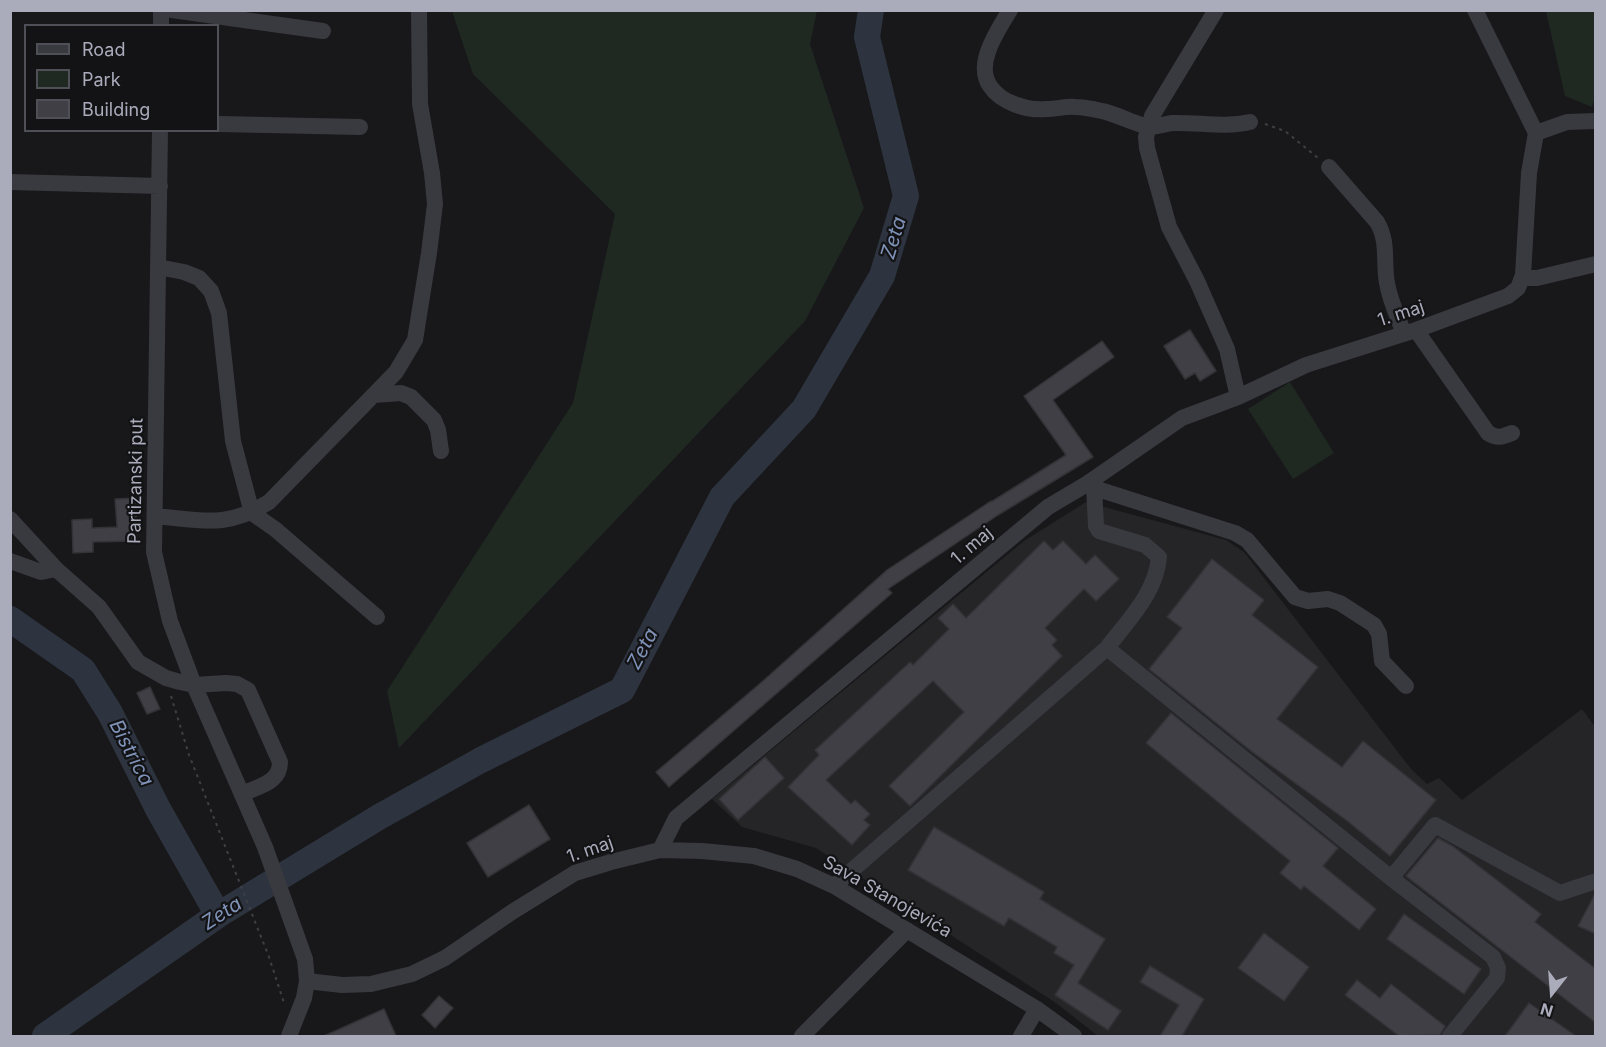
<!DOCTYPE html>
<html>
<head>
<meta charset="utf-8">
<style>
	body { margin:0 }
	#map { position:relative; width:1606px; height:1047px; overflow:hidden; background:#18181a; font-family:Inter,sans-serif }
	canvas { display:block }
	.frame { position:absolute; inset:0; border:12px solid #aaabbb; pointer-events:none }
	.legend { position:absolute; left:24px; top:24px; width:195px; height:108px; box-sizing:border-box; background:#131315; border:2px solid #4f5057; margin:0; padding:8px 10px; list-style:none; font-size:18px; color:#aaabbb }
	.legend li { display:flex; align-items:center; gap:12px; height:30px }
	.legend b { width:30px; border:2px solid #4f5057 }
	.north { position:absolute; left:1522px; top:963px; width:60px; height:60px; -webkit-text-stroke:4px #131315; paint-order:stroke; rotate:197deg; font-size:16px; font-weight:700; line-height:24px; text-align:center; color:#aaabbb }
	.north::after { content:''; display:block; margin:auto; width:21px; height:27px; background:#aaabbb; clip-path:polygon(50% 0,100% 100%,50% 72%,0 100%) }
</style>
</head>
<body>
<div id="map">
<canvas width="1606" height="1047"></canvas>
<div class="frame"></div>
<ul class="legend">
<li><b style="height:8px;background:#393940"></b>Road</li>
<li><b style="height:16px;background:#1f2922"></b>Park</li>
<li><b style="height:16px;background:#403f45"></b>Building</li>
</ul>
<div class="north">N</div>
</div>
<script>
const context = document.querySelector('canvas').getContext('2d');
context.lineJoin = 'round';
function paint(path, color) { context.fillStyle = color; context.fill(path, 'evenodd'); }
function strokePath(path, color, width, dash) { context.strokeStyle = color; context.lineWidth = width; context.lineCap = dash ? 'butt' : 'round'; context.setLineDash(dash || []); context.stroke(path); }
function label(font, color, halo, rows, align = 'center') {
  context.font = font + ' Inter,sans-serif'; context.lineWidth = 4.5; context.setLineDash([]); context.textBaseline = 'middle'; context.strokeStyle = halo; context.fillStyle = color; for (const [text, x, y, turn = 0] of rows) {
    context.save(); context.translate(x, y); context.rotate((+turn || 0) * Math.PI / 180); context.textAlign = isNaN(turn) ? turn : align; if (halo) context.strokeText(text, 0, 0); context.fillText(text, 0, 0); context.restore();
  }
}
paint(new Path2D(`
	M1086 502 1226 540 1244 552 1411 769 1427 784 1439 778 1462 800 1582 709 1596 728 1595 1036H1098L1056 1003 816 848 742 827 712 799 1024 541Z`), '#252427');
paint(new Path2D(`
	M452 11H817L810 44 864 208 805 321 399 748 387 691 573 403 615 214 473 74Z
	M1546 11H1595L1596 94 1592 107 1565 96Z
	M1290 382 1334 453 1293 479 1248 409Z`), '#1f2922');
strokePath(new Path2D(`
	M10 619 83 670 110 713 158 809 218 915
	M45 1036 218 915 379 817 481 760 622 690 722 497 804 409 882 276 906 196 867 37 871 10`), '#2d343f', 26);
const building = new Path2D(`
	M1190 330 1216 371 1200 381 1195 373 1185 379 1164 346Z
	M1102 341 1114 357 1053 400 1093 457 998 515 888 589 892 593 669 787 656 772 763 681 887 570 991 501V502L1066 455 1024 396Z
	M136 498 137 541 93 542V552L73 553 72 520 92 519V528L117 527 115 499Z
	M1044 541 1053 550 1063 541 1086 564 1095 555 1119 579 1096 601 1084 589 1045 628 1057 640 1052 645 1062 656 910 806 889 786 964 712 933 681 826 780 851 804 855 800 870 814 864 820 870 825 852 845 788 787 819 755 815 750 910 662 913 665 949 629 938 618 953 604 966 618Z
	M1212 559 1264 600 1252 615 1318 667 1277 719 1342 767 1363 741 1436 800 1390 856 1346 820 1251 751 1149 669 1182 628 1167 617Z
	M150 687 160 709 147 714 137 693Z
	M1171 713 1338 848 1323 866 1376 909 1359 930 1304 886 1301 890 1280 873 1290 861 1146 743Z
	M765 757 784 778 738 820 719 799Z
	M529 805 550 839 488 877 467 843Z
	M934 827 1044 892 1040 899 1105 939 1078 983 1121 1011 1108 1030 1055 995 1074 965 1054 953 1057 947 1009 918 1004 926 908 870Z
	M1438 838 1454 847 1541 914 1535 922 1596 969V1023L1406 876Z
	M1596 892V934L1578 926Z
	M1404 914 1481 969 1464 994 1387 939Z
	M1264 933 1309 967 1284 1001 1238 968Z
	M1150 966 1204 999 1182 1036H1160L1179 1005 1140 982Z
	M1357 980 1380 998 1391 984 1445 1026 1440 1035 1399 1036 1345 995Z
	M439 996 453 1008 435 1028 422 1015Z
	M1529 1003 1576 1036H1505Z
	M384 1009 396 1036H324Z`);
paint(building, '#403f45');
strokePath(building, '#333236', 1.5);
strokePath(new Path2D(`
	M1265 124 1285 131 1318 158
	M171 696 189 755 269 957 284 1003`), '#3f3f47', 2, [3, 4.5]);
strokePath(new Path2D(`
	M172 10 323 31
	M1010 10C999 29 974 63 990 86 1001 103 1028 111 1047 109 1057 109 1066 106 1075 107 1084 107 1093 109 1102 111 1114 113 1142 127 1150 127 1157 127 1165 124 1172 123 1199 122 1224 128 1250 122
	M1216 10 1152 116 1146 137 1147 148 1169 227 1197 281 1227 349 1238 397
	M1475 10 1536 133
	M161 26V10
	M218 124 360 127
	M160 130 154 552 170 621 194 685 265 847 305 959 307 981 304 998 289 1036
	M1329 167 1377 222C1389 242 1383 262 1387 283 1390 301 1398 317 1404 334
	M10 182 160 186
	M158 267 184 272 199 278 211 291 219 313 233 441 252 513 275 529 377 617
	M1522 278H1537L1596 264
	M1416 330 1488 433C1497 439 1502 437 1512 433
	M374 395 401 393 411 397 434 420 438 430 441 451
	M1085 485 1235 533 1247 540 1295 597 1308 601 1328 599 1340 603 1374 625 1379 634 1382 661 1406 686
	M1094 487 1096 526 1099 531 1145 545 1159 557C1156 593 1129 619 1107 648
	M155 516C202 520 226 529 269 502L396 372 415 340 429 253 435 204 432 173 420 104 419 10
	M10 519 56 569 99 607 138 662 166 678 180 682 194 685 226 683 237 684 248 690 280 762C280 783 259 786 242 794
	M10 561 41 572 56 569
	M660 850 676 818 1048 507 1085 485 1182 418 1238 397 1306 365 1416 330 1508 296 1518 288 1523 275 1529 173 1536 133 1567 122 1596 121
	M1391 878 1435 825 1560 893 1596 881
	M834 886 1107 648 1391 878 1493 957 1498 968 1497 978 1450 1036
	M307 981 342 985 371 984 412 974 445 958 512 912 575 873 611 862 660 850 702 851 754 856 797 869 834 886 1037 1009 1074 1036
	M802 1036 907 930
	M1021 1036 1037 1009`), '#393940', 16);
label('18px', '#aaabbb', '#131315', [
	["1. maj",1401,314,-18],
	["Partizanski put",136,481,-89],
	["1. maj",972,546,-40],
	["1. maj",590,850,-19],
	["Sava Stanojevića",887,897,30]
]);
label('italic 20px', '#7f92b7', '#131315', [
	["Zeta",894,238,-73],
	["Zeta",643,649,-62],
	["Bistrica",131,753,62],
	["Zeta",222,914,-33]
]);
</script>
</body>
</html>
